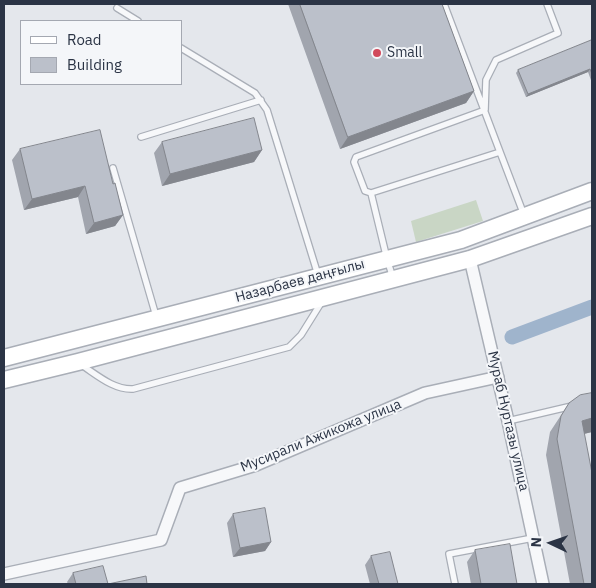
<!DOCTYPE html>
<html>
<head>
<meta charset="utf-8">
<style>
	body { margin:0 }
	#map { position:relative; width:596px; height:588px; overflow:hidden; background:#e4e7ec; font-family:"IBM Plex Sans",sans-serif }
	canvas { display:block }
	.frame { position:absolute; inset:0; border:5px solid #2b3445; pointer-events:none }
	.legend { position:absolute; left:20px; top:20px; width:162px; height:65px; box-sizing:border-box; background:#f4f6f9; border:1px solid #a4a8b1; margin:0; padding:6px 9px; list-style:none; font-size:15px; color:#2b3445 }
	.legend li { display:flex; align-items:center; gap:10px; height:25px }
	.legend b { width:25px; border:1px solid #a4a8b1 }
	.north { position:absolute; left:526px; top:518px; width:50px; height:50px; -webkit-text-stroke:4px #f4f6f9; paint-order:stroke; rotate:273deg; font-size:14px; font-weight:700; line-height:20px; text-align:center; color:#2b3445 }
	.north::after { content:''; display:block; margin:auto; width:18px; height:22px; background:#2b3445; clip-path:polygon(50% 0,100% 100%,50% 72%,0 100%) }
</style>
</head>
<body>
<div id="map">
<canvas width="596" height="588"></canvas>
<div class="frame"></div>
<ul class="legend">
<li><b style="height:6px;background:#fff"></b>Road</li>
<li><b style="height:14px;background:#bbc0ca"></b>Building</li>
</ul>
<div class="north">N</div>
</div>
<script>
const context = document.querySelector('canvas').getContext('2d');
context.lineJoin = 'round';
function paint(path, color) { context.fillStyle = color; context.fill(path, 'evenodd'); }
function strokePath(path, color, width, dash) { context.strokeStyle = color; context.lineWidth = width; context.lineCap = dash ? 'butt' : 'round'; context.setLineDash(dash || []); context.stroke(path); }
function label(font, color, halo, rows, align = 'center') {
  context.font = font + ' "IBM Plex Sans",sans-serif'; context.lineWidth = 4; context.setLineDash([]); context.textBaseline = 'middle'; context.strokeStyle = halo; context.fillStyle = color; for (const [text, x, y, turn = 0] of rows) {
    context.save(); context.translate(x, y); context.rotate((+turn || 0) * Math.PI / 180); context.textAlign = isNaN(turn) ? turn : align; if (halo) context.strokeText(text, 0, 0); context.fillText(text, 0, 0); context.restore();
  }
}
paint(new Path2D(`
	M476 200 483 221 416 242 411 221Z`), '#c9d6c5');
strokePath(new Path2D(`
	M512 337 592 307`), '#9fb4cc', 15);
const lane = new Path2D(`
	M444 4 500 152
	M117 8 138 21
	M181 48 255 93 267 110 318 275
	M141 137 261 100
	M113 168 156 316
	M371 193 365 191 354 162 356 157 485 110 486 80 496 60 558 33 547 4
	M393 278 387 259 371 193 500 152 524 215
	M80 364C96 374 113 390 133 389L289 347 301 335 321 303
	M508 421 572 406
	M455 584 449 554 533 538`);
const street = new Path2D(`
	M470 259 508 421 543 584
	M4 574 161 540 180 488 256 465 425 393 498 377`);
const secondary = new Path2D(`
	M4 358 461 240 592 191
	M4 380 78 362 470 259 592 216`);
strokePath(lane, '#a9aeb7', 8);
strokePath(street, '#a9aeb7', 14);
strokePath(secondary, '#a9aeb7', 19);
strokePath(lane, '#f7f8fa', 5.5);
strokePath(street, '#f7f8fa', 11);
strokePath(secondary, '#fff', 16);
paint(new Path2D(`
	M288 4H442L474 91 466 103 340 149Z
	M592 40V83L588 72 526 97 516 73 518 70Z
	M162 142 262 150 254 162 162 186 154 153Z
	M20 149 113 184 123 215 115 226 86 234 78 197 24 210 12 160Z
	M592 393V432L584 434 592 584H570L546 455 550 432 569 403Z
	M233 514 271 542 265 551 233 557 227 523Z
	M475 550 517 584H471L467 562Z
	M371 556 398 584H370L365 565Z
	M73 573 108 584H147H68L67 582Z`), '#a1a5ae');
paint(new Path2D(`
	M590 69 588 72 526 97 528 94Z
	M474 91 466 103 340 149 348 137Z
	M262 150 254 162 162 186 170 174Z
	M85 186 78 197 24 210 32 199Z
	M123 215 115 226 86 234 94 223Z
	M592 418V432L570 437 582 421Z
	M271 542 265 551 233 557 240 548Z`), '#83868d');
const building = new Path2D(`
	M300 4H442L474 91 348 137Z
	M592 40V74L590 69 528 94 518 70Z
	M254 118 262 150 170 174 162 142Z
	M100 130 113 184 115 183 123 215 94 223 85 186 32 199 20 149Z
	M592 393V418L582 421 592 473V584H584L557 439 561 416 569 403 580 395Z
	M265 508 271 542 240 548 233 514Z
	M510 544 517 584H481L475 550Z
	M390 552 398 584H379L371 556Z
	M103 566 108 584 146 576 147 584H76L73 573Z`);
paint(building, '#bbc0ca');
strokePath(building, '#83868d', 1);
for (const [x, y, r, color] of [
	[377,53,5,"#d1495b"]
]) { const dot = new Path2D(); dot.arc(x, y, r, 0, 2 * Math.PI); context.fillStyle = color; context.fill(dot); strokePath(dot, '#f4f6f9', 2); }
label('14px', '#2b3445', '#f4f6f9', [
	["Small",387,53]
], 'left');
label('14px', '#2b3445', '#f4f6f9', [
	["Назарбаев даңғылы",300,281,-15],
	["Мураб Нуртазы улица",508,421,77],
	["Мусирали Ажикожа улица",321,436,-22]
]);
</script>
</body>
</html>
